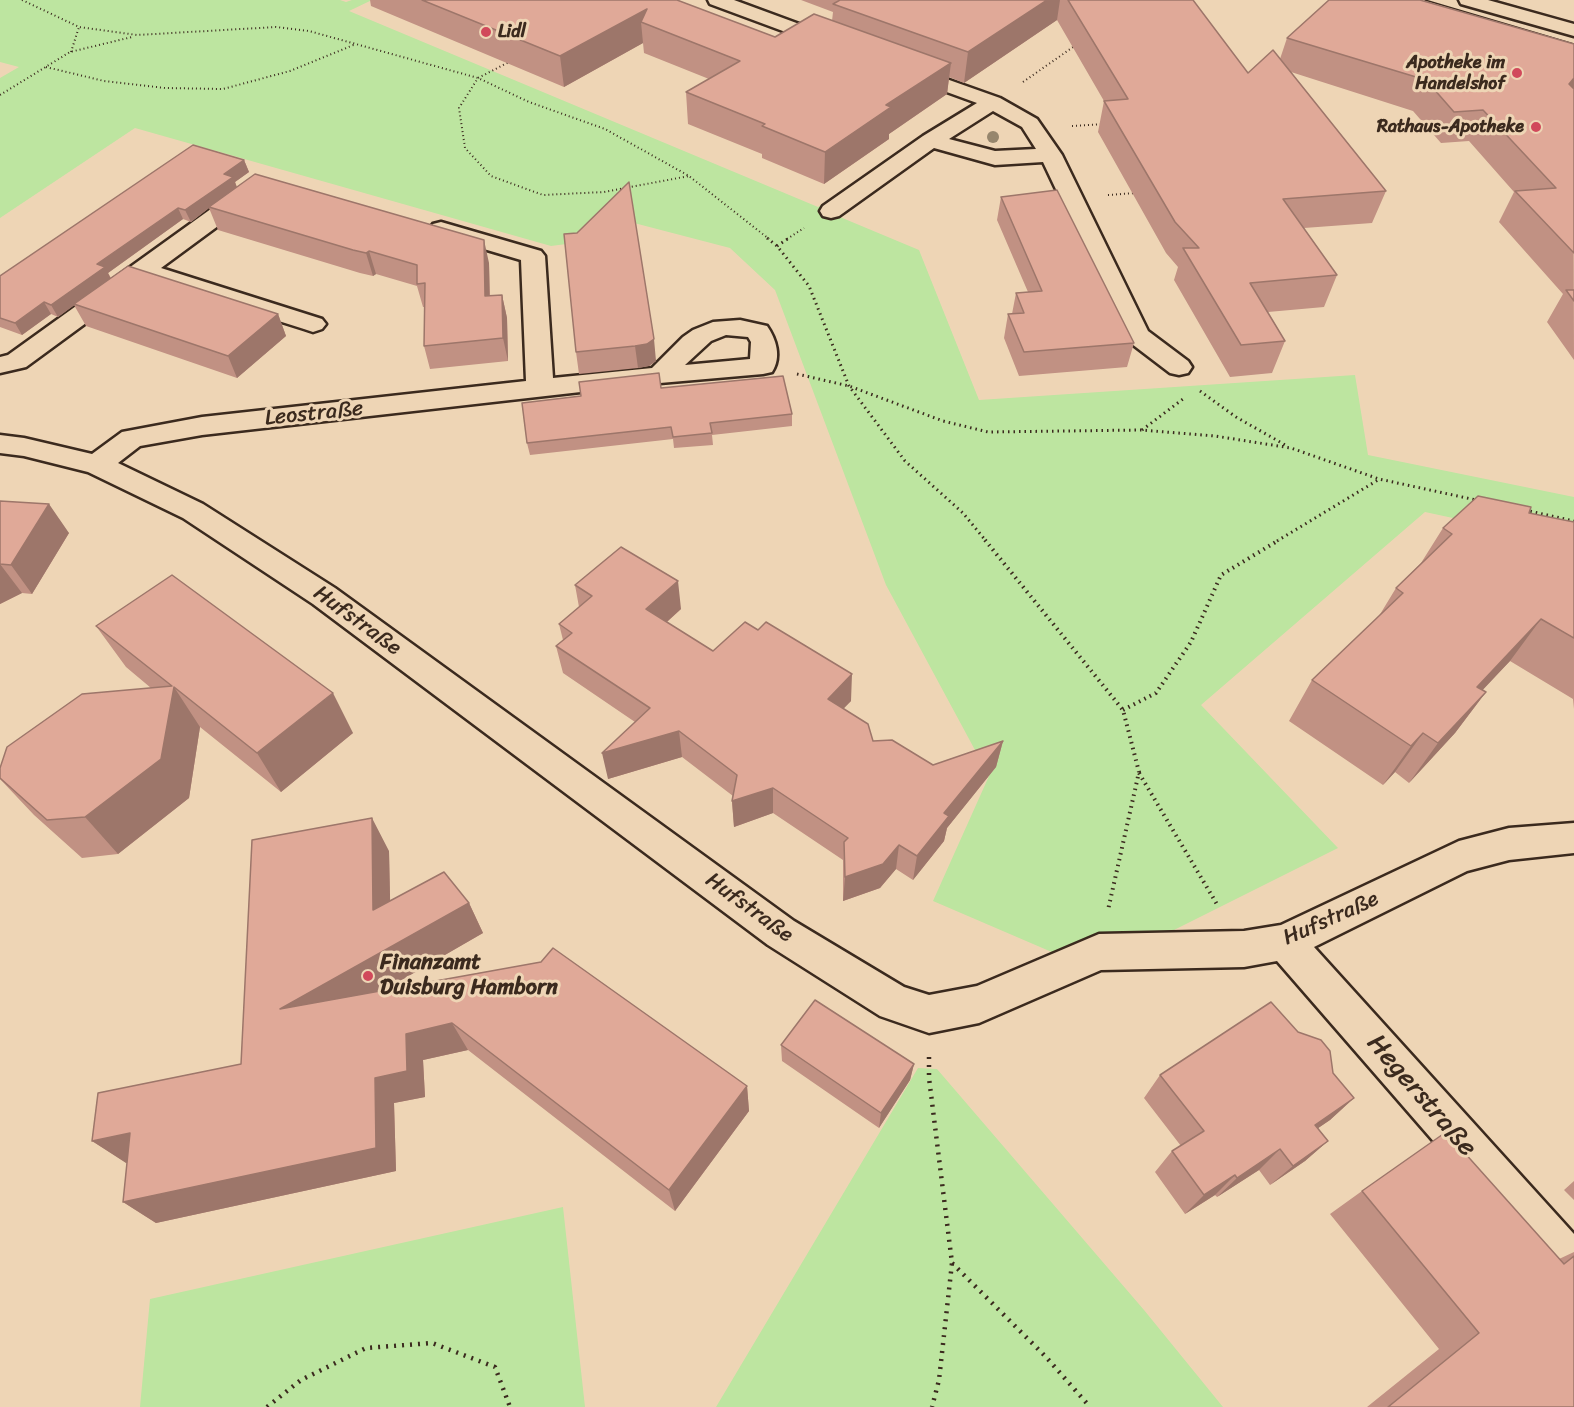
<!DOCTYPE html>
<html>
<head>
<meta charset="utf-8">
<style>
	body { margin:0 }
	canvas { display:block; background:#eed5b5 }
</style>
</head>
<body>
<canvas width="1574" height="1407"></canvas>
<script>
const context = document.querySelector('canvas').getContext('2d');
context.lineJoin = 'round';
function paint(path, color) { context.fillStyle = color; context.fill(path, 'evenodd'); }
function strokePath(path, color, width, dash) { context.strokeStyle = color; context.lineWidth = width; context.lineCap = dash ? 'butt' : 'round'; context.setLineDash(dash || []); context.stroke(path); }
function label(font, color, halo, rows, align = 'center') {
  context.font = font + ' Sriracha,sans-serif'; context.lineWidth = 6; context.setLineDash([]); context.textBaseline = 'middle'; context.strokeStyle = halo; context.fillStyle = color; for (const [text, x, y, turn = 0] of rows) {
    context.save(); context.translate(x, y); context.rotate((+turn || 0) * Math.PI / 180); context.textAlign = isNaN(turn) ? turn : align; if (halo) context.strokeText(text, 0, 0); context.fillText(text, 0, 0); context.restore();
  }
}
paint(new Path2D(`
	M0 0H340L346 2 352 0H372L349 11 818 207 861 179 881 187 840 217 919 250 979 400 1355 375 1368 455 1574 497V544L1425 512 1201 705 1338 848 1146 944 1068 959 933 901 989 776 886 585 775 290 730 248 611 217 582 242 551 246 135 128 0 218V78L19 67 0 62Z
	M918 1068 937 1069 1144 1310 1223 1407H716Z
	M563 1207 585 1407H140L150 1299Z`), '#bde5a0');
const street = new Path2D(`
	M708 0H734L840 39 843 43 840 47H826L710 4Z
	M907 65 1000 98 1037 119 1062 155 1148 331 1188 361 1192 367 1188 373 1179 375 1170 373 1128 341 1043 162 995 165 934 148 839 216 831 218 823 216 820 211 823 206 923 136 977 103 900 75 897 71 900 67ZM993 111 1022 127 1036 149 995 151 949 139Z
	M248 186 256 188 259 193 256 198 161 268 322 319 326 324 322 329 313 332 304 329 146 279 26 367 0 373V357L8 355 240 188Z
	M441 222 541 251 545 256 553 378 652 368 683 337 693 330 713 322 740 320 767 326C776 339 782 357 772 372L763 374 660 383 202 435 140 446 118 463 203 504 335 588 794 921 904 987 929 995 977 986 1099 934 1244 931 1281 925 1459 841 1509 828 1574 823V853L1509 860 1467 871 1314 947 1574 1234V1266L1558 1272 1542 1266 1277 961 1244 967 1101 970 979 1023 929 1033 880 1016 768 945 313 604 183 518 88 472 24 456 0 453V435L24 438 92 454 122 432 202 417 526 381 521 260 433 234 429 229 433 224ZM726 335 748 337 751 342 750 359 685 365 711 341Z`);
const secondary = new Path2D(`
	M1459 0H1488L1574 24V36L1461 4Z`);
strokePath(street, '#3b2a1e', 5);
strokePath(secondary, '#3b2a1e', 5);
strokePath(new Path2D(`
	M22 0 79 27 137 35 276 27 309 31 478 78 529 102 605 129 689 176 769 239
	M71 52 79 27
	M511 61 478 78 459 108 465 148 491 176 543 195 604 192 689 176
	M46 67 104 81 165 88 223 89 290 71 356 44
	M1023 82 1076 45
	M0 95 70 52 132 37
	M1072 126 1103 124
	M1108 195 1136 193
	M787 239 804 228`), '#3b2a1e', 2, [1, 3]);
strokePath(new Path2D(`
	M767 238 777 246 809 286 849 386 905 461 963 513 986 541
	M777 246 789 238
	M797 374 849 386 943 421 988 432 1141 430 1215 436 1291 448 1379 479 1476 500
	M1200 391 1236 417 1287 446
	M1142 430 1183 399
	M1525 510 1574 521
	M1277 541 1378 480`), '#3b2a1e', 3, [1.5, 4]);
strokePath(new Path2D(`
	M985 540 1123 710 1139 772 1108 910
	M1123 710 1156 693 1191 642 1221 575 1279 540
	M1139 773 1218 906`), '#3b2a1e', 4, [1.5, 4.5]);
strokePath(new Path2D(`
	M929 1057V1078L952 1263 939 1380 932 1407
	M952 1263 1046 1357 1090 1407
	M267 1407 301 1380 366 1348 432 1343 495 1367 510 1407`), '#3b2a1e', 4.5, [2, 6]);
paint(street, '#eed5b5');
paint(secondary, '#eed5b5');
strokePath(new Path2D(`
	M1425 0 1574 44`), '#3b2a1e', 1.5);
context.fillStyle = '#96866d';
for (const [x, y] of [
	[993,137]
]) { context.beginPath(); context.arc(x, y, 6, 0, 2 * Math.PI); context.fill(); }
paint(new Path2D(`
	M370 0H677L775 37 832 21 833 12 801 0H1193L1248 73 1280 59 1287 38 1573 88 1574 360 1547 322 1563 294 1499 222 1514 192 1469 141 1441 143 1413 111 1291 72 1386 191 1372 223 1304 228 1337 275 1324 307 1268 312 1285 341 1272 373 1230 377 1174 280 1178 267 1166 253 1098 132 1104 101 1057 20 964 83 949 77 947 94 889 134V139L824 184 762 158V154L688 124 686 92 709 79 644 53 643 43 564 87 371 6Z
	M244 160 249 172 235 182 237 187 489 263 490 296 502 295 507 318 508 361 430 369 424 346V307H423L417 286 376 274 373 276 360 273 218 230 209 208 191 222 183 219 108 273 111 278 278 314 286 336 237 378 86 326 74 305 58 317 51 314 22 335 0 327V276Z
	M1001 197 1134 343 1127 367 1019 376 1004 338 1008 314H1012L1016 293 1028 292 997 220Z
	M577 233 656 361 649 366 638 368 579 374 576 352Z
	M661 388 792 414V426L712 435 713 445 674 448 673 439 530 455 527 443Z
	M0 501 69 533 32 594 22 593 0 604Z
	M1529 513 1574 522V709L1573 699 1510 661 1482 690 1486 692 1455 733 1409 783 1395 772 1383 785 1289 721 1312 680 1379 616 1396 588 1421 563 1443 528Z
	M575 585 681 609 667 622 713 651 851 701 843 708 873 741 933 765 1003 741 996 767 947 828 944 841 913 880 896 869 880 888 843 901V860L773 813 734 827 732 801 733 796 682 757 608 779 635 722 563 673 556 646 563 640 559 624 579 607Z
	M96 626 353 733 281 792 200 727 189 798 118 854 82 858 34 815 0 779 151 688 126 667Z
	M389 851 390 901 469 903 483 933 384 990 747 1086 749 1111 675 1211 468 1050 423 1060 425 1097 394 1103 396 1171 156 1223 123 1202 127 1163 92 1141 241 1064Z
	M781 1045 914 1064 910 1080 879 1128 782 1061Z
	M1333 1073 1354 1098 1330 1120 1318 1128 1328 1141 1305 1161 1270 1185 1259 1170 1217 1197 1215 1195 1185 1214 1155 1172 1172 1151 1181 1146 1144 1098 1160 1075Z
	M1574 1181V1200L1564 1190Z
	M1362 1191 1559 1259 1574 1252V1407H1367L1439 1349 1330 1214Z`), '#c19183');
paint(new Path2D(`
	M1047 0H1060L1057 20 964 83 968 52Z
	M647 9 641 22 643 43 564 87 560 56Z
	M951 63 947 94 889 134V139L824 184 825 152 886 105Z
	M1574 78V88L1553 115 1569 84Z
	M244 160 249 172 235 182 237 188 209 207V208L191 222 185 210 224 174Z
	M178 208 183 219 108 273 111 279 58 317 51 305 97 264Z
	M484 240 489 263 490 319 485 296Z
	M369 251 376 274 373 276 366 253Z
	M502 295 507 318 508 361 503 338Z
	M44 302 51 314 22 335 15 323Z
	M278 314 286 336 237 378 228 356Z
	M654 339 656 361 649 366 638 368 635 346Z
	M49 504 69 533 32 594 11 565Z
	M0 564 22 593 0 604Z
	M678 581 681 609 650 637 646 609Z
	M1541 619 1510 661 1447 728 1477 687Z
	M852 674 851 701 827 726 828 699Z
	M174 687 200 727 189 798 118 854 85 817Z
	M1486 692 1455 733 1409 783 1438 743Z
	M333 693 353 733 281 792 257 753Z
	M679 731 682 757 608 779 602 753Z
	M1423 733 1395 772 1383 785 1411 746Z
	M1003 741 996 767 947 828 944 841 913 880 917 856 944 813Z
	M773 788V813L734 827 732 801Z
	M372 818 389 851 391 940 373 910Z
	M899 845 896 869 880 888 843 901 845 877Z
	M469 903 483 933 303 1037 280 1009Z
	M452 1023 468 1050 423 1060 425 1097 394 1103 396 1171 156 1223 123 1202 375 1078 406 1034Z
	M914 1064 910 1080 879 1128 881 1113Z
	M747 1086 749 1111 675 1211 669 1190Z
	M1354 1098 1330 1120 1292 1146 1315 1125Z
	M130 1133 161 1156 126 1163 92 1141Z
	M1328 1141 1305 1161 1270 1185 1293 1166Z
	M1280 1149 1259 1170 1217 1197 1237 1178Z
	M1235 1175 1215 1195 1185 1214 1204 1195Z`), '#9d766a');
const building = new Path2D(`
	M422 0H677L775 37 814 14 951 63 886 105 891 107 825 152 762 126 765 124 686 92 740 61 641 22 647 9 560 56Z
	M840 0H1047L968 52 833 4Z
	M1068 0H1193L1248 73 1273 50 1386 191 1283 199 1337 275 1250 283 1285 341 1241 345 1183 248H1199L1175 222 1104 101 1128 99Z
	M1329 0H1420L1574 44V78L1569 84 1574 89V253L1515 191 1556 188 1483 110 1454 112 1426 80 1287 38Z
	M193 145 244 160 224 174 233 177 185 210 178 208 97 264 105 267 51 305 44 302 15 323 0 318V276Z
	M255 174 484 240 485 296 502 295 503 338 424 346 425 283 417 284V265L369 251 366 253 353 250 209 207Z
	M629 182 654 339 647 344 635 346 576 352 564 234 577 233Z
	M1057 190 1134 343 1024 352 1008 314 1024 313 1016 293 1042 291 1001 197Z
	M128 266 278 314 228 356 74 304Z
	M1566 290H1574V301Z
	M659 373 661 388 783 376 792 414 710 423 712 433 673 437 671 427 527 443 522 403 581 396 579 382Z
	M1478 496 1531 507 1529 513 1574 522V638L1541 619 1477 687 1486 692 1438 743 1423 733 1411 746 1312 680 1403 593 1396 588 1452 534 1443 528Z
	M0 501 49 504 11 565 0 564Z
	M621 547 678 581 646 609 713 651 745 622 758 630 766 622 852 674 828 699 868 724 873 741 892 740 933 765 1003 741 944 813 949 816 917 856 899 845 883 864 845 877 844 842 848 838 773 788 732 801 737 775 679 731 602 753 650 708 556 646 572 633 559 624 592 596 575 585Z
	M172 575 333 693 257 753 174 687 161 759 85 817 47 820 0 778V768L7 747 82 694 172 686 96 626Z
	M372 818 373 910 444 872 469 903 280 1009 541 962 553 948 747 1086 669 1190 452 1023 406 1034 407 1071 375 1078 376 1148 123 1202 130 1133 92 1141 98 1093 241 1064 252 840Z
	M815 1000 914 1064 881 1113 781 1045Z
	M1271 1002 1298 1032 1321 1040 1330 1051 1333 1073 1354 1098 1315 1125 1328 1141 1293 1166 1280 1149 1237 1178 1235 1175 1204 1195 1172 1151 1204 1131 1160 1075Z
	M1446 1132 1564 1264 1574 1256V1407H1388L1479 1333 1362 1191Z`);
paint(building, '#e0a998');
strokePath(building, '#9d766a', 1.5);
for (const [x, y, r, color] of [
	[486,32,6,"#d1495b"],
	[1517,73,6,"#d1495b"],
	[1536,127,6,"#d1495b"],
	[368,976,6,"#d1495b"]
]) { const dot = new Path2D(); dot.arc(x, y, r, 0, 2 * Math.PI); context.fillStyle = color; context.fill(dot); strokePath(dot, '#eed5b5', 2); }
label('bold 18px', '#3b2a1e', '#eed5b5', [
	["Lidl",498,32,"left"],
	["Apotheke im",1505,63],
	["Handelshof",1505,84],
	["Rathaus-Apotheke",1524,127]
], 'right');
label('22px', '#3b2a1e', '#eed5b5', [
	["Leostraße",314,414,-6],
	["Hufstraße",357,621,36],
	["Hufstraße",749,908,36],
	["Hufstraße",1331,919,-24]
]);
label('bold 22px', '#3b2a1e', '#eed5b5', [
	["Finanzamt",380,963],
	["Duisburg Hamborn",380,988]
], 'left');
label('27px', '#3b2a1e', '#eed5b5', [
	["Hegerstraße",1421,1096,49]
]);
</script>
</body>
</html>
